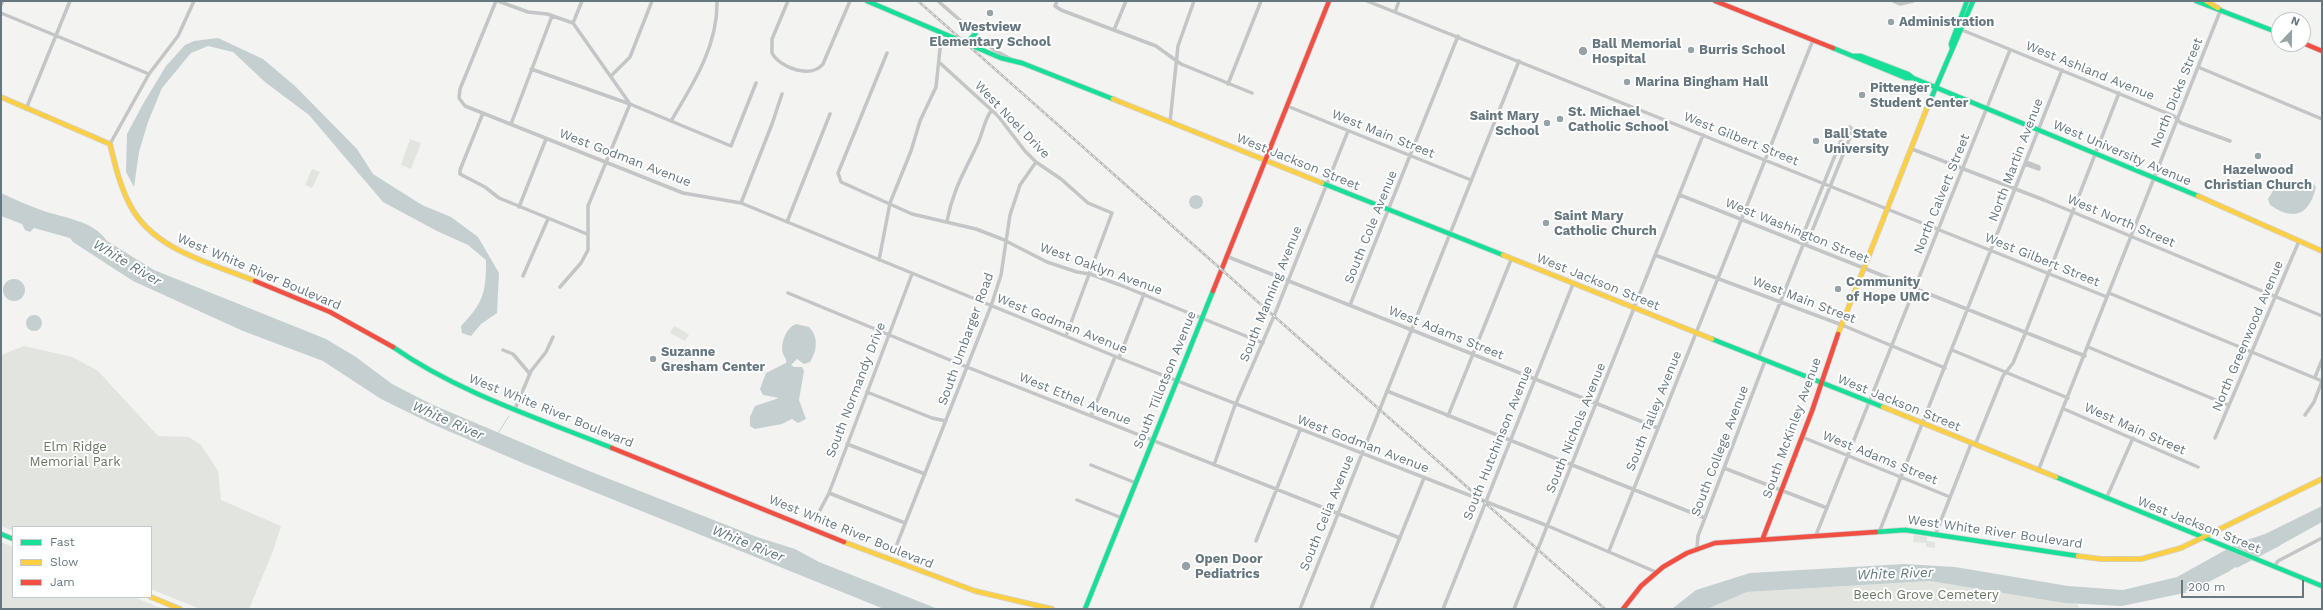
<!DOCTYPE html>
<html>
<head>
<meta charset="utf-8">
<style>
	body { margin:0 }
	#map { position:relative; width:2323px; height:610px; overflow:hidden; background:#f3f3f2; font-family:"Work Sans",sans-serif }
	canvas { display:block }
	.frame { position:absolute; inset:0; border:2px solid #66777f; pointer-events:none }
	.legend { position:absolute; left:12px; top:526px; width:140px; height:72px; box-sizing:border-box; background:#fff; border:1px solid #c2c9cc; margin:0; padding:5px 7px; list-style:none; font-size:12px; color:#66777f }
	.legend li { display:flex; align-items:center; gap:8px; height:20px }
	.legend b { width:20px; border:1px solid #c2c9cc }
	.north { position:absolute; left:2271px; top:12px; width:40px; height:40px; box-sizing:border-box; background:#fff; border:1px solid #c2c9cc; border-radius:50%; rotate:22deg; font-size:11px; font-weight:700; line-height:16px; text-align:center; color:#66777f }
	.north::after { content:''; display:block; margin:auto; width:14px; height:18px; background:#97a2a7; clip-path:polygon(50% 0,100% 100%,50% 72%,0 100%) }
	.scale { position:absolute; left:2181px; top:580px; width:123px; height:18px; box-sizing:border-box; border:2px solid #66777f; border-top:0; padding-left:5px; font-size:12px; line-height:14px; white-space:nowrap; color:#66777f; -webkit-text-stroke:3px #fff; paint-order:stroke }
</style>
</head>
<body>
<div id="map">
<canvas width="2323" height="610"></canvas>
<div class="frame"></div>
<ul class="legend">
<li><b style="height:5px;background:#16e098"></b>Fast</li>
<li><b style="height:5px;background:#ffcf43"></b>Slow</li>
<li><b style="height:5px;background:#f24e42"></b>Jam</li>
</ul>
<div class="north">N</div>
<div class="scale">200 m</div>
</div>
<script>
const context = document.querySelector('canvas').getContext('2d');
context.lineJoin = 'round';
function paint(path, color) { context.fillStyle = color; context.fill(path, 'evenodd'); }
function strokePath(path, color, width, dash) { context.strokeStyle = color; context.lineWidth = width; context.lineCap = dash ? 'butt' : 'round'; context.setLineDash(dash || []); context.stroke(path); }
function label(font, color, halo, rows, align = 'center') {
  context.font = font + ' "Work Sans",sans-serif'; context.lineWidth = 4; context.setLineDash([]); context.textBaseline = 'middle'; context.strokeStyle = halo; context.fillStyle = color; for (const [text, x, y, turn = 0] of rows) {
    context.save(); context.translate(x, y); context.rotate((+turn || 0) * Math.PI / 180); context.textAlign = isNaN(turn) ? turn : align; if (halo) context.strokeText(text, 0, 0); context.fillText(text, 0, 0); context.restore();
  }
}
paint(new Path2D(`
	M410 139 421 143 411 169 401 165Z
	M312 169 320 172 312 188 305 185Z
	M674 326 689 334 685 341 670 333Z
	M24 346 72 357 97 370 158 436 189 437 201 445 218 471 221 500 281 526 273 551 249 609H200L151 589V527H13V531L1 526V355Z
	M1914 535 1927 537V541L1935 542V548L1926 547V543L1913 542Z
	M1 542 13 547V597H134L163 609H1Z
	M1930 581 2077 604 2080 609H1707L1747 592Z`), '#e2e4df');
paint(new Path2D(`
	M218 38 263 59 295 86 357 149 373 174 422 205 451 217 478 237 499 273 497 313 481 324 471 336 462 333 461 326C484 302 486 292 486 260L468 245 437 231 383 202 309 115 265 82 233 52 208 46 191 53 162 88 148 122 139 152 134 187 126 172 127 134 143 104 166 66 185 45 194 41Z
	M2313 183 2316 187C2309 216 2294 221 2270 205L2268 199 2274 189 2301 190Z
	M1 193C14 199 27 205 41 210 63 218 93 220 107 241L154 270 326 339 356 357 392 384 431 404 584 469 757 537 795 549 819 562 938 609H884L525 464 432 424 381 399 323 361 243 331 133 281 73 242 70 238 34 228 30 232 25 230 22 224 1 216Z
	M1189 202a7 7 0 1 1 14 0a7 7 0 1 1-14 0Z
	M3 290a11 11 0 1 1 22 0a11 11 0 1 1-22 0Z
	M26 323a8 8 0 1 1 16 0a8 8 0 1 1-16 0Z
	M796 324 809 327C819 337 817 351 810 362L804 364 797 359 791 365 794 367H802L804 371 799 400 806 419 798 423 792 419 782 424 755 429 750 426V417L755 406 779 398 763 395 760 389 766 373 786 363C787 359 785 358 783 354 780 343 786 328 796 324Z
	M2322 506V522L2277 547 2257 552 2228 572 2189 592 2122 606 2065 603 1930 581 1747 592 1707 609H1672L1696 590 1750 573 1904 564 1955 567 2068 586 2123 590 2177 577 2238 543 2265 534Z`), '#c5cfd0');
strokePath(new Path2D(`
	M498 433 509 416`), '#c5cfd0', 1);
strokePath(new Path2D(`
	M2237 564 2276 544`), '#c5cfd0', 7);
const fast = new Path2D(`
	M867 1 1001 58 1022 63 1113 99
	M2196 1 2279 33
	M967 42 975 34
	M1833 48 1906 78H1912
	M1952 48 1951 44 1967 1
	M1854 56H1861L1908 74 1913 78 2198 196
	M1927 108 1973 1
	M1322 183 1503 255
	M1712 339 1883 407
	M393 347C459 393 538 418 612 448
	M2056 477 2322 586
	M1876 532 1905 530 2078 556
	M1 534 13 539
	M1085 609 1213 291`);
const slow = new Path2D(`
	M2206 1 2218 8
	M1 97 110 144C115 165 120 186 130 205 153 250 211 263 255 281
	M1113 99 1322 183
	M2198 196 2322 251
	M1503 255 1712 339
	M1838 334 1927 108
	M1883 407 2056 477
	M844 542 975 591 1052 609
	M2078 556 2101 559H2141L2181 548 2322 479
	M151 597 180 609`);
const jam = new Path2D(`
	M1715 1 1833 48
	M2303 43 2322 51
	M255 281 330 312 393 347
	M1213 291 1329 1
	M612 448 844 542
	M1763 538 1812 411 1838 334
	M1623 609 1641 586 1663 567 1687 553 1715 543 1876 532`);
strokePath(fast, '#cfd0d0', 6);
strokePath(slow, '#cfd0d0', 6);
strokePath(jam, '#cfd0d0', 6);
strokePath(new Path2D(`
	M496 1 460 89 459 98 465 106 683 193 741 203 1124 360 1548 526 1656 572
	M498 1 528 12 547 14 573 23 630 104 731 146 756 83
	M788 1 772 39V53C780 68 811 79 823 64L850 1
	M938 1 994 50 1011 59
	M1057 1 1055 6 1061 10 1156 46 1181 64 1252 93
	M1367 1 2107 297
	M1893 1 1900 4 1913 1
	M1 5 3 1
	M1395 12 1399 1
	M1 13 149 74
	M573 23 582 1
	M1114 30 1126 1
	M1962 30 2174 116 2181 123 2230 141
	M887 53 838 173 841 182 912 214 976 229 1002 239 1047 262 1077 272 1090 274 1120 285 1263 343
	M940 63 998 116 1025 151 1036 162 1061 179 1088 203 1112 213 1066 336
	M2198 67 2322 119
	M531 69 630 104 588 206V250L581 263 560 287
	M611 76 630 57 652 1
	M1228 84 1261 1
	M1287 106 1471 180
	M26 109 70 1
	M483 113 460 170V174L485 187 499 198 587 234
	M671 121C693 84 718 46 717 1
	M1170 122 1178 46 1194 1
	M511 124 552 16
	M110 144 149 74 178 36 194 1
	M1912 149 2044 200 2322 316
	M2025 164 2039 169V167L2026 162
	M1680 195 2085 356
	M741 203 772 124 782 94
	M519 207 546 139
	M947 221C953 189 965 171 978 143 983 132 984 121 991 111
	M787 222 830 114
	M1655 255 1842 325 1945 368
	M1226 256 1658 428
	M879 260 890 203 911 151 920 121 936 87 940 49 947 34
	M523 276 548 219
	M788 293 962 365 1400 538
	M2109 293 2322 381
	M1350 305 1458 36
	M2088 347 2228 405
	M503 350 513 354 530 374
	M1952 350 2068 398
	M1119 358 1144 294
	M1758 358 1803 245 1808 241 1853 130 1850 127 1846 128 1801 240 1803 245
	M2315 377 2322 360
	M1387 391 1705 518
	M867 392 932 418 946 421
	M515 409 531 371 546 352 553 337
	M2064 409 2198 467
	M2305 415 2314 402 2322 381
	M1091 416 1115 357
	M1448 416 1511 260
	M1802 437 1950 497
	M2215 438 2299 241
	M847 444 925 474
	M1975 445 2003 376 2013 363 2025 334 2119 93
	M1091 465 1136 483
	M1214 465 1234 408 1274 316 1348 131
	M1724 468 1827 508
	M2038 471 2221 9
	M829 493 905 523
	M2106 499 2133 438
	M1077 500 1122 518
	M818 514 829 493 912 274
	M1880 530 2062 70
	M1936 533 1971 444
	M1816 535 2010 50
	M1256 541 1300 430
	M897 544 991 306 1001 275 1010 215 1020 185 1036 162
	M1697 548 1698 536 1765 361
	M1609 551 1813 40
	M2274 567 2278 561 2322 538
	M1300 609 1519 61
	M1371 609 1424 478
	M1443 609 1573 284
	M1514 609 1703 135`), '#c3c5c6', 3.5);
strokePath(fast, '#16e098', 4.5);
strokePath(slow, '#ffcf43', 4.5);
strokePath(jam, '#f24e42', 4.5);
const rail = new Path2D(`
	M918 1 1605 609`);
strokePath(rail, '#babcbc', 2.5);
strokePath(rail, '#fff', 1, [3]);
for (const [x, y, r, color] of [
	[990,13,4,"#97a2a7"],
	[1891,22,4,"#97a2a7"],
	[1691,50,4,"#97a2a7"],
	[1583,51,5,"#97a2a7"],
	[1627,82,4,"#97a2a7"],
	[1862,95,4,"#97a2a7"],
	[1560,119,4,"#97a2a7"],
	[1547,123,4,"#97a2a7"],
	[1816,141,4,"#97a2a7"],
	[2258,156,4,"#97a2a7"],
	[1546,223,4,"#97a2a7"],
	[1838,289,4,"#97a2a7"],
	[653,359,4,"#97a2a7"],
	[1186,566,5,"#97a2a7"]
]) { const dot = new Path2D(); dot.arc(x, y, r, 0, 2 * Math.PI); context.fillStyle = color; context.fill(dot); strokePath(dot, '#fff', 1.5); }
label('bold 13px', '#66777f', '#fff', [
	["Administration",1899,22],
	["Westview",990,27,"center"],
	["Elementary School",990,42,"center"],
	["Ball Memorial",1592,44],
	["Hospital",1592,59],
	["Burris School",1699,50],
	["Marina Bingham Hall",1635,82],
	["Pittenger",1870,88],
	["Student Center",1870,103],
	["St. Michael",1568,112],
	["Catholic School",1568,127],
	["Saint Mary",1539,116,"right"],
	["School",1539,131,"right"],
	["Ball State",1824,134],
	["University",1824,149],
	["Hazelwood",2258,170,"center"],
	["Christian Church",2258,185,"center"],
	["Saint Mary",1554,216],
	["Catholic Church",1554,231],
	["Community",1846,282],
	["of Hope UMC",1846,297],
	["Suzanne",661,352],
	["Gresham Center",661,367],
	["Open Door",1195,559],
	["Pediatrics",1195,574]
], 'left');
label('13px', '#66777f', '#fff', [
	["West Ashland Avenue",2090,71,22],
	["North Dicks Street",2177,93,-68],
	["West Noel Drive",1012,120,46],
	["West Main Street",1383,134,22],
	["West Gilbert Street",1741,139,22],
	["West University Avenue",2122,153,23],
	["West Godman Avenue",625,158,21],
	["North Martin Avenue",2016,160,-69],
	["West Jackson Street",1298,162,22],
	["North Calvert Street",1942,194,-68],
	["West North Street",2121,221,23],
	["South Cole Avenue",1371,227,-68],
	["West Washington Street",1797,231,22],
	["West Gilbert Street",2042,260,22],
	["West Oaklyn Avenue",1101,269,20],
	["West White River Boulevard",259,272,23],
	["West Jackson Street",1598,282,22],
	["South Manning Avenue",1271,294,-68],
	["West Main Street",1804,300,21],
	["West Godman Avenue",1062,324,22],
	["West Adams Street",1446,333,22],
	["North Greenwood Avenue",2248,336,-67],
	["South Umbarger Road",966,339,-70],
	["South Tillotson Avenue",1165,380,-68],
	["South Normandy Drive",856,390,-69],
	["West Ethel Avenue",1075,399,22],
	["West Jackson Street",1899,403,22],
	["West White River Boulevard",551,411,22],
	["South Talley Avenue",1654,411,-68],
	["South Nichols Avenue",1576,428,-68],
	["South McKinley Avenue",1792,428,-70],
	["West Main Street",2135,429,24],
	["South Hutchinson Avenue",1498,443,-68],
	["West Godman Avenue",1363,444,21],
	["South College Avenue",1720,451,-69],
	["West Adams Street",1880,458,22],
	["South Celia Avenue",1327,513,-68],
	["West Jackson Street",2199,525,22],
	["West White River Boulevard",851,532,22],
	["West White River Boulevard",1995,532,8]
]);
label('13px', '#6a7764', '#fff', [
	["Elm Ridge",75,447],
	["Memorial Park",75,462],
	["Beech Grove Cemetery",1926,595]
]);
label('italic 14px', '#62787c', '#fff', [
	["White River",127,263,31],
	["White River",448,421,24],
	["White River",748,544,22],
	["White River",1895,574,-2]
]);
</script>
</body>
</html>
